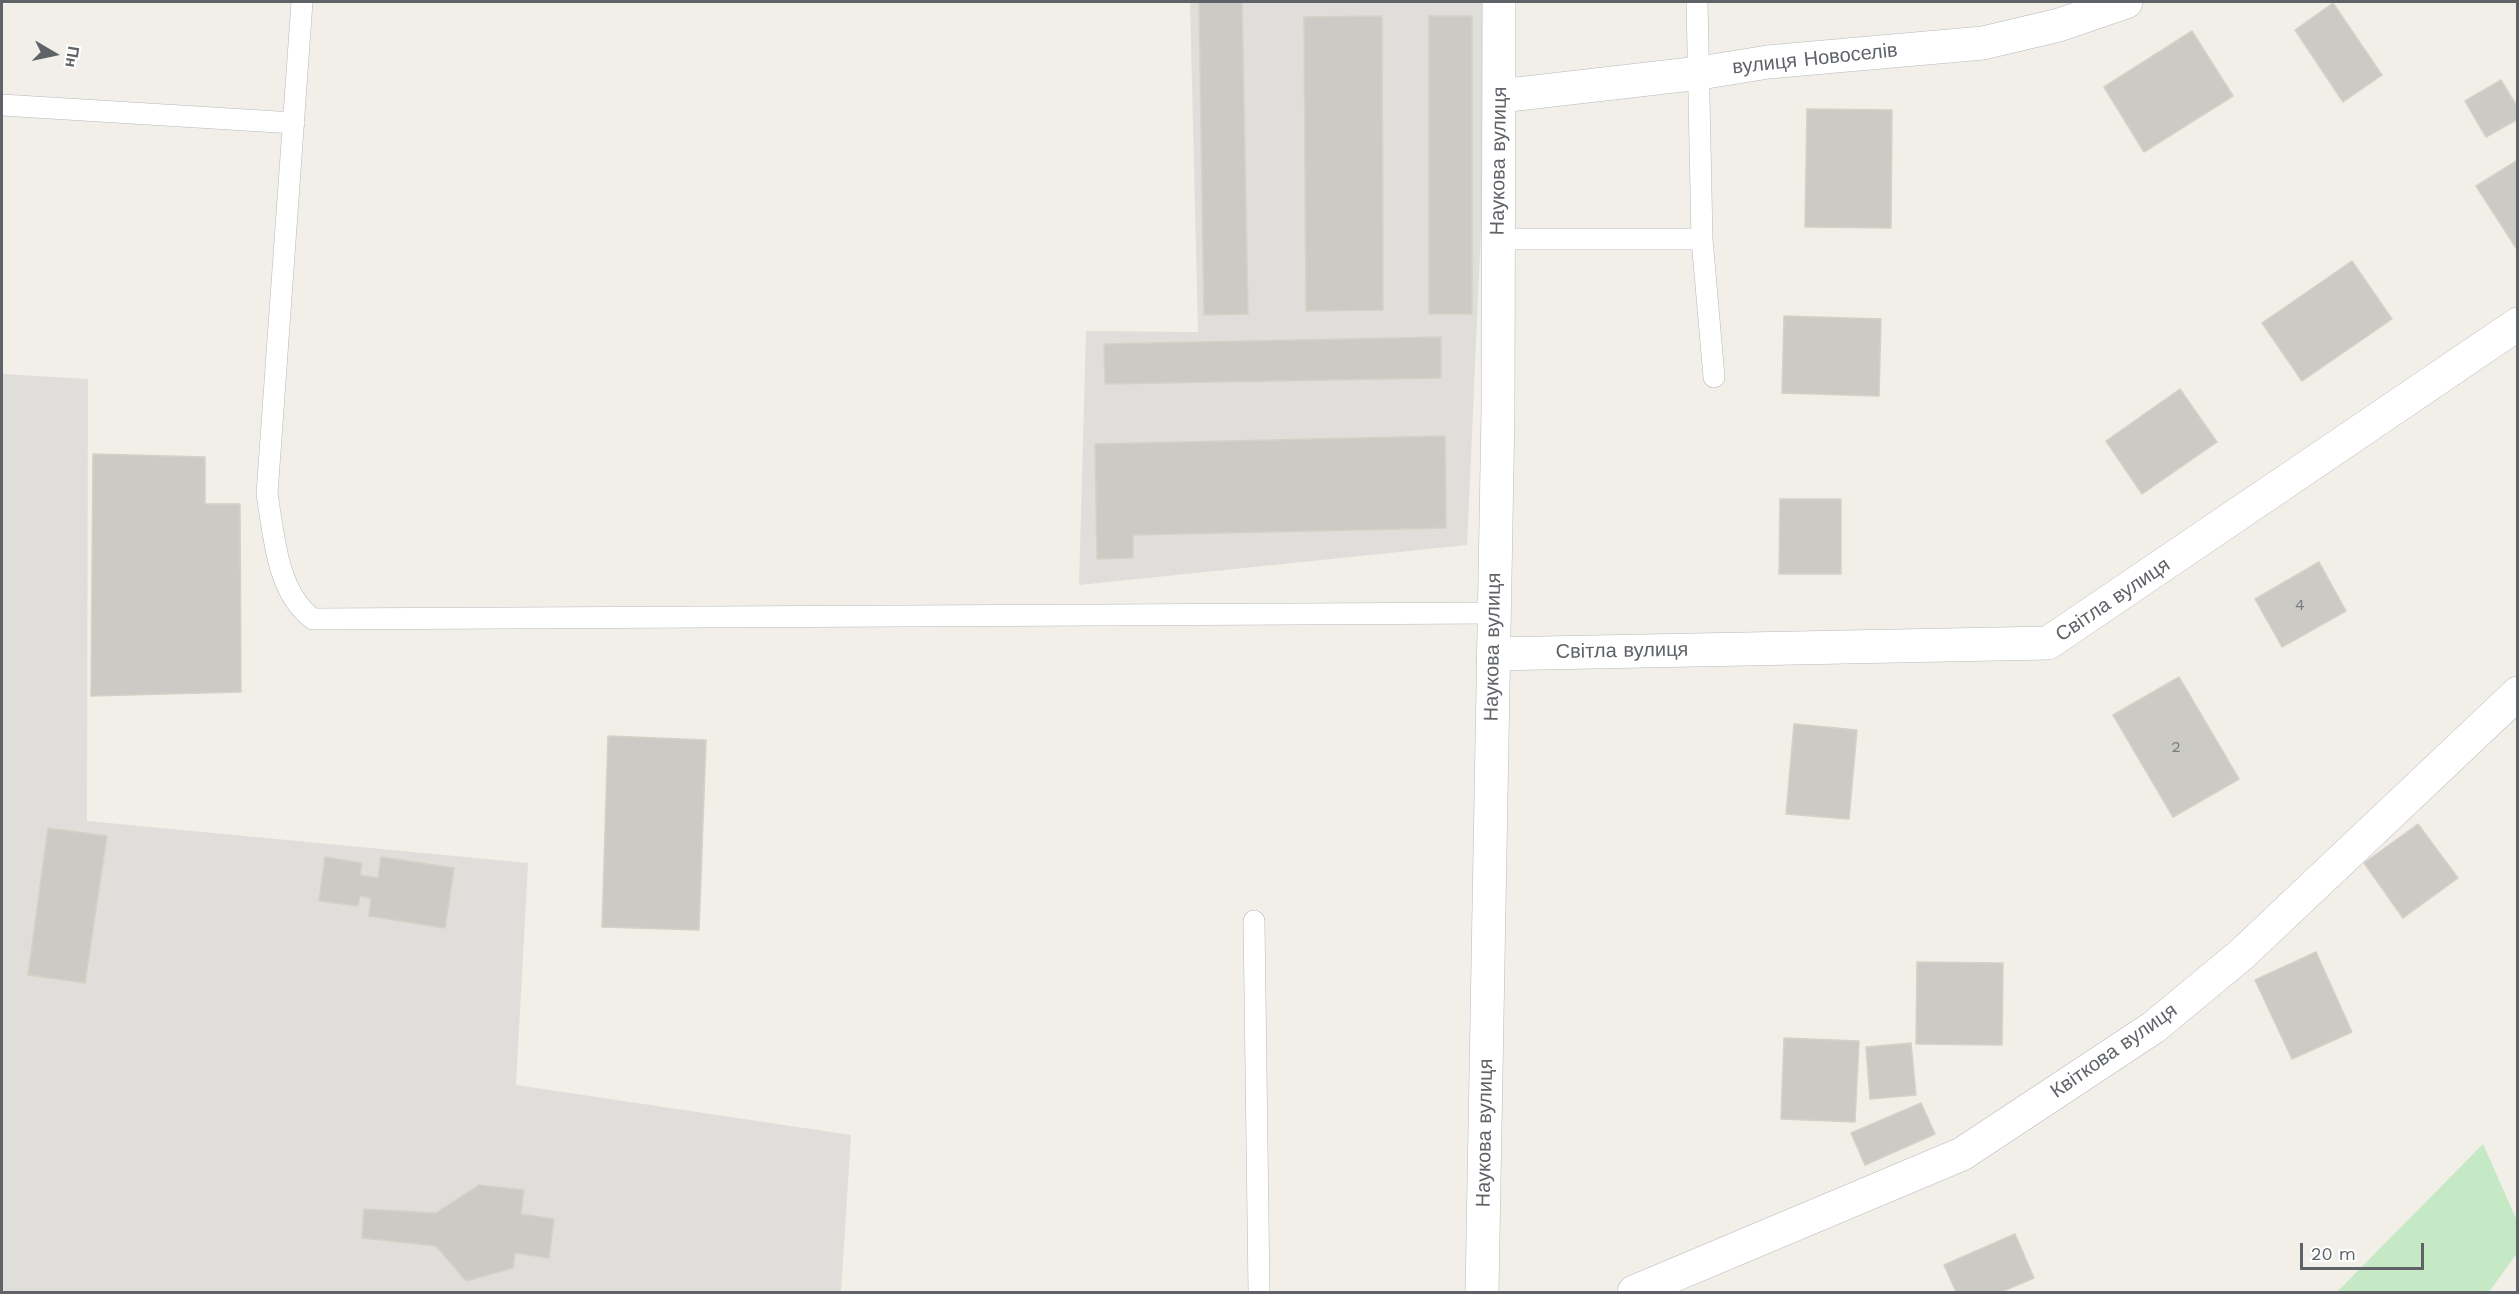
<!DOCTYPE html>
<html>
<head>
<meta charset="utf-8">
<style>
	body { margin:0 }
	#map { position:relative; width:2519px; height:1294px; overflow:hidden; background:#f1efe8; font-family:"Work Sans",sans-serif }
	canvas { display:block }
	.frame { position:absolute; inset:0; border:3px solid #5f6368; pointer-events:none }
	.north { position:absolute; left:24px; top:24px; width:60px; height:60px; -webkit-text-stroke:4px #fff; paint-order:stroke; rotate:99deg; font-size:16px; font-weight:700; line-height:24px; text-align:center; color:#5f6368 }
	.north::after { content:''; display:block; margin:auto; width:21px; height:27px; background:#5f6368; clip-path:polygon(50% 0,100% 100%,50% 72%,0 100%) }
	.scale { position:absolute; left:2300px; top:1243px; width:124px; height:27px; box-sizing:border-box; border:3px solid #5f6368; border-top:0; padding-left:8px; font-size:18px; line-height:21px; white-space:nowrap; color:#5f6368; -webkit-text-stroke:4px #fff; paint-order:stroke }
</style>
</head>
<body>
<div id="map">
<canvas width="2519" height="1294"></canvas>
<div class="frame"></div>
<div class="north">Пн</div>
<div class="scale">20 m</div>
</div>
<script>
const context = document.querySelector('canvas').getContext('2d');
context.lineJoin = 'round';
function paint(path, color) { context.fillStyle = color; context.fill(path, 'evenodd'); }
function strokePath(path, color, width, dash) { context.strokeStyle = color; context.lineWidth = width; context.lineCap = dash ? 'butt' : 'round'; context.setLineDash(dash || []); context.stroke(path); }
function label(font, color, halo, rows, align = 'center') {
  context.font = font + ' "Work Sans",sans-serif'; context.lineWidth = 5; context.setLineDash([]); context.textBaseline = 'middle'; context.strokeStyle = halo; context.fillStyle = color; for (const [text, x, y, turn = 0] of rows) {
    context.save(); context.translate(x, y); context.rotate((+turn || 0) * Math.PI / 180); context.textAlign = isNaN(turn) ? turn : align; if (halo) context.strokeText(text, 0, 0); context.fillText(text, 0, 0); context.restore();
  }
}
paint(new Path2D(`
	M1190 2H1483L1484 163 1467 545 1079 585 1086 331 1198 332Z
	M2 374 88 379 87 821 528 863 516 1085 851 1135 841 1292H2Z`), '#e0deda');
paint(new Path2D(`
	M2483 1144 2518 1223 2517 1253 2489 1292H2337Z`), '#c5e8c5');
const building = new Path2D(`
	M1199 2H1242L1248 314 1204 315Z
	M2333 3 2382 75 2343 102 2295 30Z
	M1382 16 1383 310 1306 311 1304 17Z
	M1429 16H1472V314H1429Z
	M2192 31 2233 96 2144 152 2104 87Z
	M2501 80 2518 108V119L2486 137 2465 101Z
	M1807 109 1892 110 1891 228 1805 227Z
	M2518 160V251L2476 186Z
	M2352 261 2392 319 2302 381 2262 323Z
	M1784 316 1881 319 1879 396 1782 393Z
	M1441 337V378L1105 384 1104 344Z
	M2180 389 2217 442 2142 494 2106 441Z
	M1445 436 1446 528 1133 535V558L1097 559 1095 444Z
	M93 454 205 457V504H240L241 692 91 696Z
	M1780 499H1841V574H1779Z
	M2319 562 2346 611 2282 647 2255 599Z
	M2179 677 2239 779 2173 817 2113 715Z
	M1794 724 1857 730 1849 819 1786 814Z
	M608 736 706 740 699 930 602 927Z
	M2418 824 2458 878 2403 918 2364 863Z
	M48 828 107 836 85 983 28 975Z
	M325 857 362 863 360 875 378 878 381 857 454 868 445 928 369 916 371 898 360 896 358 906 319 901Z
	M2316 952 2352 1032 2292 1059 2255 980Z
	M1917 962 2003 963 2002 1045 1916 1044Z
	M1784 1038 1859 1041 1855 1122 1781 1119Z
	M1911 1043 1916 1095 1870 1099 1866 1047Z
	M1921 1103 1935 1134 1865 1165 1851 1133Z
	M479 1185 524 1190 521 1214 554 1219 549 1258 515 1253 513 1268 466 1281 436 1246 362 1238 364 1209 436 1213Z
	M2015 1234 2034 1278 2001 1292H1956L1944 1265Z`);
paint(building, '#cccac5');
strokePath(building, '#d6d1c6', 1.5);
const lane = new Path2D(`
	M302 2 267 494C274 536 277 593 313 619L1494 613
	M1697 2 1702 239 1714 377
	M2 105 294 123
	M1498 239H1702
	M1254 921 1259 1292`);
const street = new Path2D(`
	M1500 96 1700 73 1768 62 1983 43 2059 25 2126 2
	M1493 654 2048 643 2518 324
	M1634 1292 1962 1154 2154 1027 2242 954 2518 693`);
const secondary = new Path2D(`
	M1482 1292 1498 412 1499 2`);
strokePath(lane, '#b5b8bc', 22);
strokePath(street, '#b5b8bc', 34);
strokePath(secondary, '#b6babf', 34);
strokePath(lane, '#fff', 21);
strokePath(street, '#fff', 33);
strokePath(secondary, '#fff', 33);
label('16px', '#7a7d7f', null, [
	["4",2300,605],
	["2",2176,747]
]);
label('20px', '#5f6368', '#fff', [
	["вулиця Новоселів",1815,59,-6],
	["Наукова вулиця",1499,161,-89],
	["Світла вулиця",2113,600,-34],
	["Наукова вулиця",1493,647,-89],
	["Світла вулиця",1622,651,-1],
	["Квіткова вулиця",2114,1051,-35],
	["Наукова вулиця",1485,1133,-89]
]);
</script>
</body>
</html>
